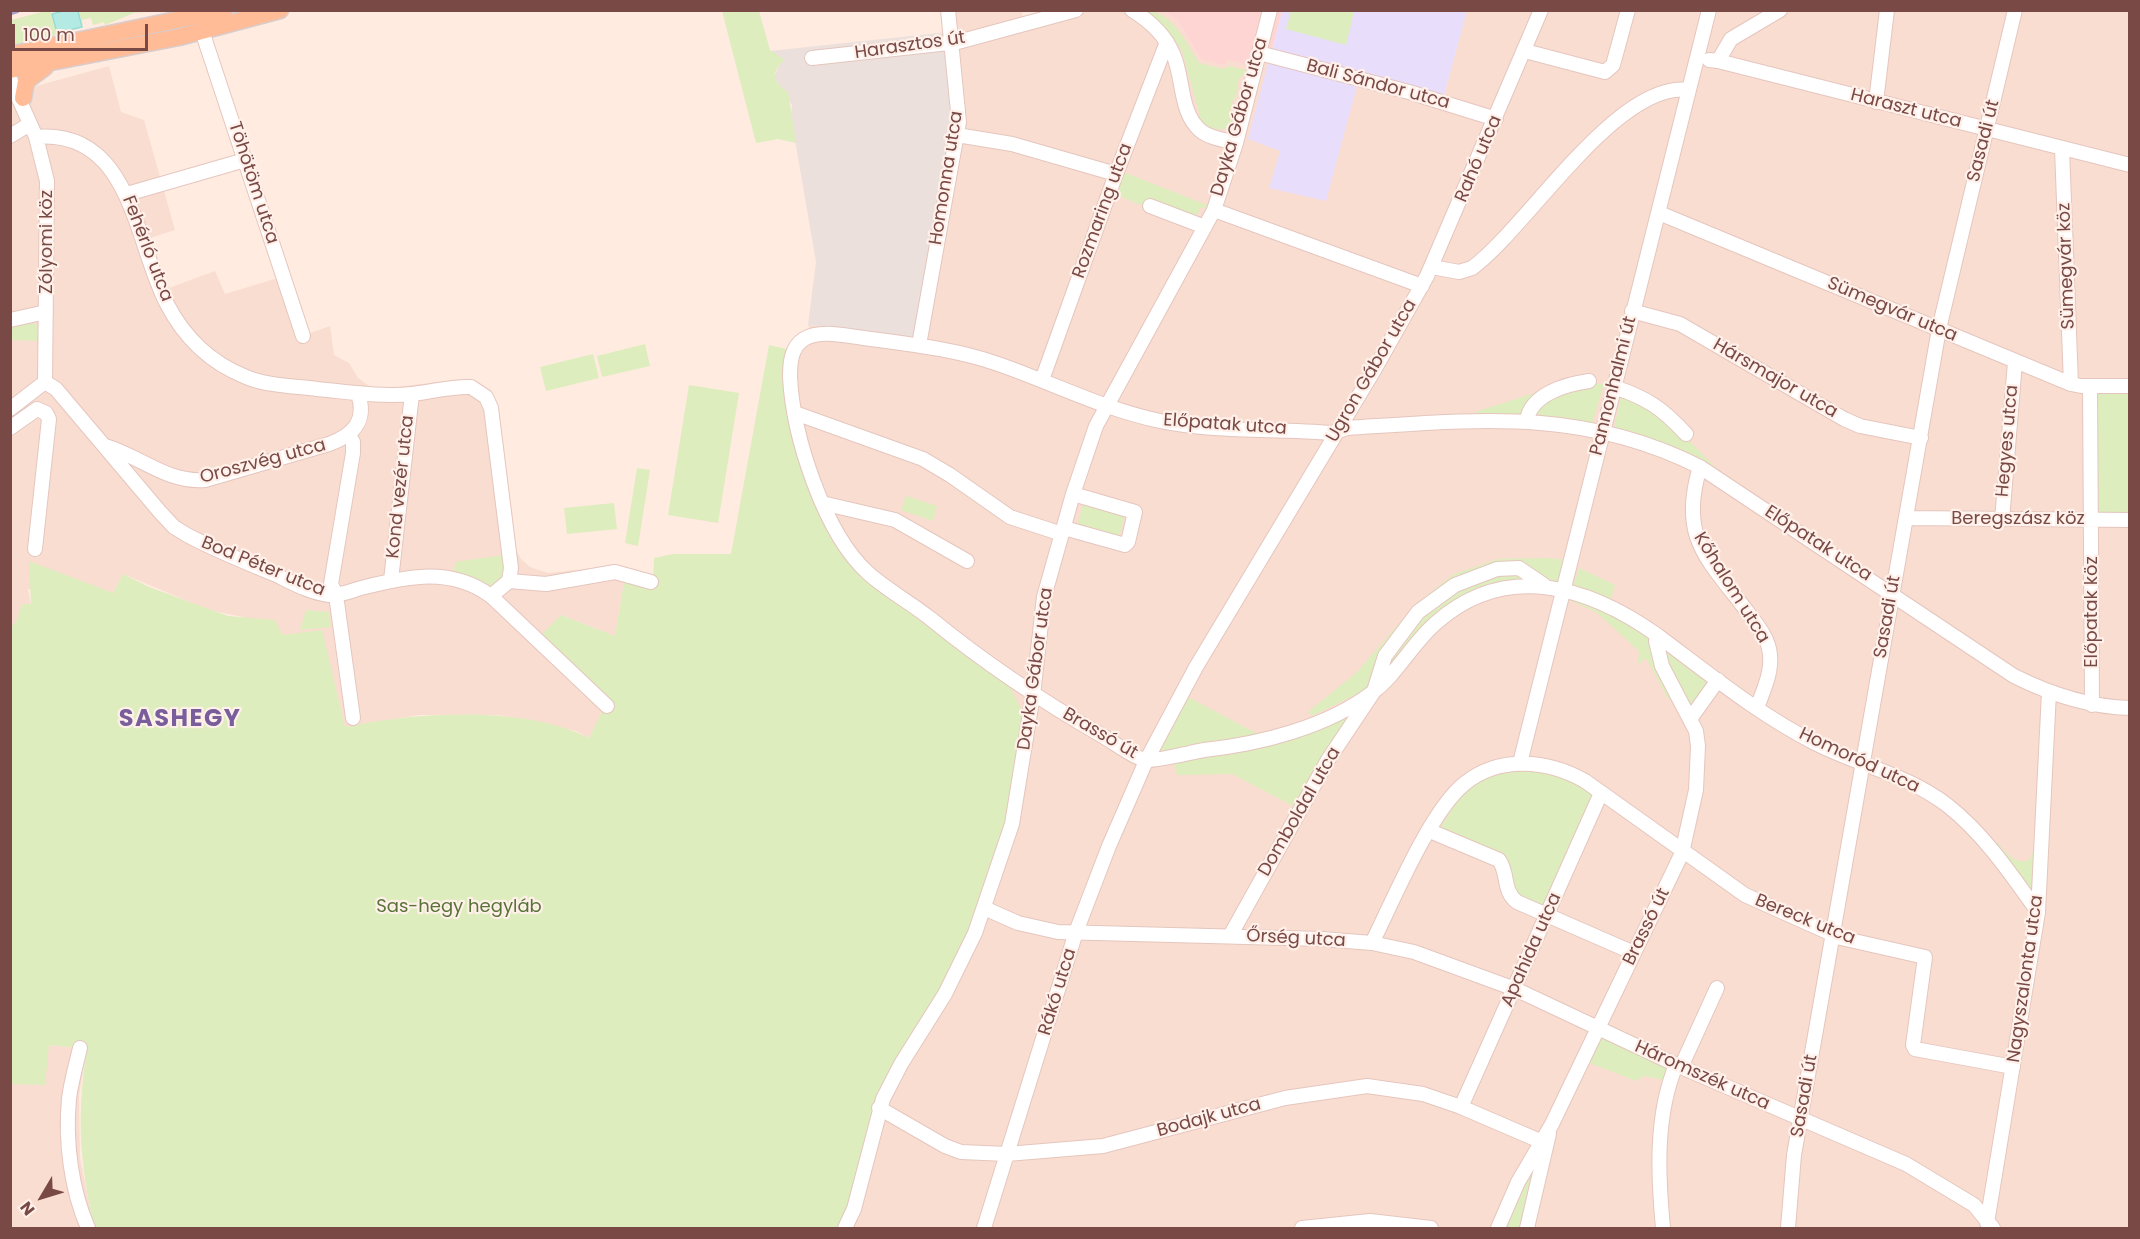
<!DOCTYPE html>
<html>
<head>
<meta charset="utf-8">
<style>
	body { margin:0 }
	#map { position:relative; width:2140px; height:1239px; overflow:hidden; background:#ffebe0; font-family:Poppins,sans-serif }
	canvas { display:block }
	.frame { position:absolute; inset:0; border:12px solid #784945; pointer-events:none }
	.north { position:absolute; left:12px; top:1167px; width:60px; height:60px; -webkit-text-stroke:4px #fff0e9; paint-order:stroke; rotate:232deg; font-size:16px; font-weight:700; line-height:24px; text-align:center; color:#784945 }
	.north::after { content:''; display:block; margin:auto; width:21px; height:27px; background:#784945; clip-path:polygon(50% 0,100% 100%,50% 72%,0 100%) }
	.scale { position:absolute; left:12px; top:24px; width:136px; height:27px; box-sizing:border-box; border:3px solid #784945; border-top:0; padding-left:8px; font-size:18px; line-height:21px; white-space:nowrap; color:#784945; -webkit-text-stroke:4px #fff0e9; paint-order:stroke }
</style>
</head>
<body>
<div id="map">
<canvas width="2140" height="1239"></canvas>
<div class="frame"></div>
<div class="north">N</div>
<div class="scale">100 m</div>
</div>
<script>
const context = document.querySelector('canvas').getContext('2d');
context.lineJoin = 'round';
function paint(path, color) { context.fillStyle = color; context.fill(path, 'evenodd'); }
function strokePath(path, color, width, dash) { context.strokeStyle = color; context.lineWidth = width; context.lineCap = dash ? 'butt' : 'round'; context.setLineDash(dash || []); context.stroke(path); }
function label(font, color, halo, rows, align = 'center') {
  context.font = font + ' Poppins,sans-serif'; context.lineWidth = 4.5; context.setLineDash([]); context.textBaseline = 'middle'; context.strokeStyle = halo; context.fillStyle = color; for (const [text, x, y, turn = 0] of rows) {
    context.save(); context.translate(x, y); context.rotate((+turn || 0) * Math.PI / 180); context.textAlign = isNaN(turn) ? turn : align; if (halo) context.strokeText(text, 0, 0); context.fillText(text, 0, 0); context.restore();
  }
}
paint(new Path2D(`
	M946 11H1022L1023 18 1053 11H1163L1177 20 1201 59H1227L1254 43 1444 95 1467 11H2129V1228H835L845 1221 880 1092 891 1067 914 613 861 578 815 499 793 440 791 350 810 331 808 325 913 337 917 334Z
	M109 66 121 112 144 120 175 230 150 238 169 288 215 271 225 294 288 275 307 334 330 326 334 355 349 363 358 378 369 386 380 389 461 379 483 385 498 405 515 548 521 559 530 567 548 573 612 566 652 575 653 590 624 582 615 636 561 615 608 700 589 738 576 731 499 715H419L345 727 333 677 282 635 243 617 209 610 123 574 113 593 28 589 31 605 22 604 16 622 11 627V93Z
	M48 1045 87 1049 79 1096 80 1158 94 1228H11V1084H44Z`), '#f9ddd1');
paint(new Path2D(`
	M1163 11H1282L1272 50 1254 43 1248 65 1227 59 1225 65 1201 59 1177 20Z`), '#ffd5d4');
paint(new Path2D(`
	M948 32 952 128 917 334 913 337 808 325 816 262 791 117 792 105 774 77 780 63 770 51Z`), '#ece0dc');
paint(new Path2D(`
	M1282 11H1467L1444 95 1272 50Z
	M1268 63 1357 86 1326 201 1269 188 1280 151 1248 139Z`), '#e8ddfb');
paint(new Path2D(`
	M50 10 57 35 11 46V20Z
	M79 11V10L158 11 134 13 105 25 104 22 93 25 91 18 82 20 83 28Z
	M722 11H759L770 50 785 60C770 71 773 83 788 92L796 143 778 139 756 143Z
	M1143 11C1172 10 1185 41 1199 63L1223 69 1229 66 1246 70 1244 75 1239 78 1236 96 1232 102 1233 105 1229 110 1231 114 1227 120 1237 114 1234 125C1221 133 1205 129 1197 118L1200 116 1181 48Z
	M1350 11 1354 12 1346 45 1286 29 1291 11Z
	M1123 172 1207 205 1206 209 1201 207 1196 216 1202 219 1151 209 1114 194Z
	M27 320 40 327 41 341 11 340 10 324Z
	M645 344 650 366 602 377 597 356Z
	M769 345 791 350 793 440 815 499 843 551 861 578 1007 682 1025 716 1013 798 983 899 949 979 891 1067 880 1092 845 1221 835 1228H94C80 1160 76 1118 87 1049L49 1045 45 1085 11 1084 10 627 16 622 22 604H31L29 561 113 593 123 574 149 587 228 616 275 620 282 635 322 630 345 727C415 712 524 705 589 738L608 699 542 634 561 615 615 636 624 582 653 590 654 558 673 554H731Z
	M593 354 599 378 546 391 540 367Z
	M1589 383 1604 384 1592 424 1476 416 1475 412 1535 393H1558Z
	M689 385 739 393 718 523 668 515Z
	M2100 391H2129V516L2099 515 2094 509 2096 396Z
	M1622 392 1662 413 1715 467 1712 470 1676 451 1614 428Z
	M637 468 650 470 638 546 625 543Z
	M906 496 937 506 933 521 901 510Z
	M1084 501 1126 512 1118 541 1076 529Z
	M614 503 617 529 567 534 564 508Z
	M504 555 503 579 492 586 454 573 455 562Z
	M1546 558 1568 560 1562 582C1523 576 1489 580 1454 602L1376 682 1359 693 1312 716 1308 712 1357 672 1417 603 1454 574 1498 559Z
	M1579 568 1615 585 1610 601 1573 587Z
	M1571 595 1604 607 1645 633 1673 696 1668 699 1646 658 1638 665 1639 651 1596 612 1569 600Z
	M306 610 329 612 331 627 300 630Z
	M1662 646 1708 681 1691 708 1661 653Z
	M1186 696 1258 734 1161 753 1157 748Z
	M1354 710 1321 759 1295 807 1232 774 1177 775 1174 765 1176 763Z
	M1525 769 1569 777 1594 794 1545 907 1516 897 1506 867 1443 830 1441 826 1459 798 1457 795 1494 772Z
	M1998 843C2006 853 2015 865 2029 860L2035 848 2033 890 2030 891 1996 845Z
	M1599 1036 1664 1064 1667 1069 1663 1080 1644 1076 1636 1081 1587 1062Z
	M1536 1163 1524 1228H1503Z`), '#ddedbd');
const water = new Path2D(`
	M67 10 78 11 82 27 57 33 52 14Z`);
paint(water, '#b3eae3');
strokePath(water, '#98ddd5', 1.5);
const minor = new Path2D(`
	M1132 10C1150 21 1165 35 1173 54 1184 78 1179 113 1201 131 1210 138 1224 140 1236 143
	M202 31 303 336
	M1525 51 1605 72 1613 65 1628 10
	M1259 53 1409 92 1496 119
	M812 58 958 42 1076 10
	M1709 60 1718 61 1731 39 1780 10
	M1718 61 2130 165
	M10 79 36 137 47 181 45 382 10 409
	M1876 102 1887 10
	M957 135 1012 144 1116 174
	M10 136 30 124
	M36 137C132 129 135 244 167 304 184 337 211 363 246 377 268 386 294 386 317 389 350 392 380 397 412 394 432 392 451 386 471 387L486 397 491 408 511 568 509 581 491 596
	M2062 149 2071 384
	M127 194 245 160
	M1150 206 1205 227
	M1214 210 1422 286
	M1659 213 2071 384 2081 386H2130
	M1432 267 1459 272 1472 268C1527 228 1617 80 1689 90
	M1632 311 1680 324 1844 419 1860 426 1921 438
	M10 320 46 312
	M919 345 959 122 948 10
	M1042 380 1116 174 1167 42
	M45 382 56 389 160 512 174 527 187 535C215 550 245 562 274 574 291 582 310 593 329 595 342 596 352 590 365 587 409 576 451 567 491 596L607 706
	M2090 386 2092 705
	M1614 387C1647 398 1662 408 1686 434
	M795 413 923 459 950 475 1010 517 1062 534
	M1527 420C1531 394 1567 384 1589 381
	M10 428 37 409 46 413 49 419 35 549
	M349 436 353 442V453L331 584 336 595 353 718
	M105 446C140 456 167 483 205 480L329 444C354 435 367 420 358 394
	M1700 467C1678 539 1709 560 1749 614 1758 626 1769 639 1770 655 1772 673 1763 691 1757 708
	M822 503 895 520 967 561
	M1906 518 2130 520
	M2002 520 2015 362
	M1064 528 1125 545 1128 542 1135 512 1073 494
	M391 580 412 394
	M509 581 546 584 615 572 651 582
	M1657 635C1708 673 1758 714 1815 743 1858 765 1906 774 1947 805 1984 834 2011 874 2038 912
	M1690 719 1718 680
	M1520 763 1709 10
	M1430 831 1499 860C1509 874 1502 890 1517 902L1634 953
	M984 908 1018 923 1058 932 1322 939 1372 943 1414 952 1515 989 1681 1067 1906 1164 1974 1205 1993 1228
	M1230 936 1328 760 1374 691 1385 656 1418 612 1455 585 1497 569 1519 568 1544 585
	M1372 943C1393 901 1429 813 1464 784 1499 755 1548 760 1585 781L1745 895 1841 938 1925 957 1913 1045 1915 1049 2013 1067
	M80 1048C76 1065 71 1082 69 1099 65 1141 71 1189 88 1228
	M1681 1067 1717 988
	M1461 1107 1601 793
	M879 1108 945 1146 961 1152 1007 1154 1103 1146 1285 1098 1367 1086 1423 1094 1461 1107 1540 1141
	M1987 1223 2038 912 2049 692
	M845 1228 854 1209 883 1099 901 1064 945 994 975 933 1012 824 1033 695 1044 597 1073 494 1096 426 1214 210 1236 143 1270 10
	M984 1228 1076 932 1109 846 1146 761 1196 667 1373 372 1427 276 1541 10
	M1302 1228 1370 1221 1431 1228
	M1498 1228 1518 1182 1552 1124 1682 853 1696 790 1698 746 1696 731 1662 666 1656 641 1657 635C1589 587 1507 561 1437 622 1413 642 1398 673 1373 692 1328 727 1260 744 1204 750 1192 752 1154 762 1145 760 1134 758 1112 741 1101 735 1040 700 985 663 931 619 911 603 887 590 868 573 824 533 793 436 790 377 790 363 791 347 804 339 821 329 846 336 864 338 908 344 956 349 998 364 1053 383 1103 409 1160 421 1217 433 1275 428 1332 433L1347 428C1474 420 1582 407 1700 467L2014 676C2050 694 2088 707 2130 708
	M1527 1228 1549 1134
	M1663 1228C1658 1175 1655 1116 1676 1065
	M1788 1228 1794 1155 1939 329 2015 10`);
const major = new Path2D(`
	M10 55 224 10
	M10 70 179 37 280 10
	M23 98 26 81 45 67`);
strokePath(minor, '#e5c6be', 16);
strokePath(major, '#d9cccb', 19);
strokePath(minor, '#fff', 14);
strokePath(major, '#ffbc97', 16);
strokePath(new Path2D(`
	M10 14 23 10`), '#aa9ec9', 3, [9, 6]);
label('18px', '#784945', '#fff0e9', [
	["Harasztos út",910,46,-8],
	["Bali Sándor utca",1378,85,15],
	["Haraszt utca",1906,109,14],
	["Dayka Gábor utca",1240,117,-74],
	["Sasadi út",1984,141,-76],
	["Rahó utca",1479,159,-67],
	["Homonna utca",947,178,-81],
	["Töhötöm utca",253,183,72],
	["Rozmaring utca",1103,211,-70],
	["Zólyomi köz",47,242,-90],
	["Fehérló utca",147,249,69],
	["Sümegvár köz",2067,266,-92],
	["Sümegvár utca",1892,310,23],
	["Ugron Gábor utca",1372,371,-60],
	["Hársmajor utca",1775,379,30],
	["Pannonhalmi út",1614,386,-76],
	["Előpatak utca",1225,425,4],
	["Hegyes utca",2008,441,-85],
	["Oroszvég utca",263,462,-15],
	["Kond vezér utca",401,487,-84],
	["Beregszász köz",2018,519],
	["Előpatak utca",1818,544,33],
	["Bod Péter utca",263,567,22],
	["Kőhalom utca",1731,588,58],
	["Előpatak köz",2092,612,-90],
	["Sasadi út",1888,617,-80],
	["Dayka Gábor utca",1036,669,-82],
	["Brassó út",1100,734,30],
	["Homoród utca",1859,761,25],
	["Domboldal utca",1300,812,-60],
	["Bereck utca",1805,920,22],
	["Brassó út",1647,927,-64],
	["Őrség utca",1296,939,3],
	["Apahida utca",1532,950,-66],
	["Nagyszalonta utca",2026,979,-82],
	["Rákó utca",1058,992,-73],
	["Háromszék utca",1702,1076,24],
	["Sasadi út",1805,1096,-80],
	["Bodajk utca",1209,1118,-15]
]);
label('18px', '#587337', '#fff0e9', [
	["Sas-hegy hegyláb",459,907]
]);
context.letterSpacing = '1.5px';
label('bold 24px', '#785f9c', '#fff0e9', [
	["SASHEGY",180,720]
]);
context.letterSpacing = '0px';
</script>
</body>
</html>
